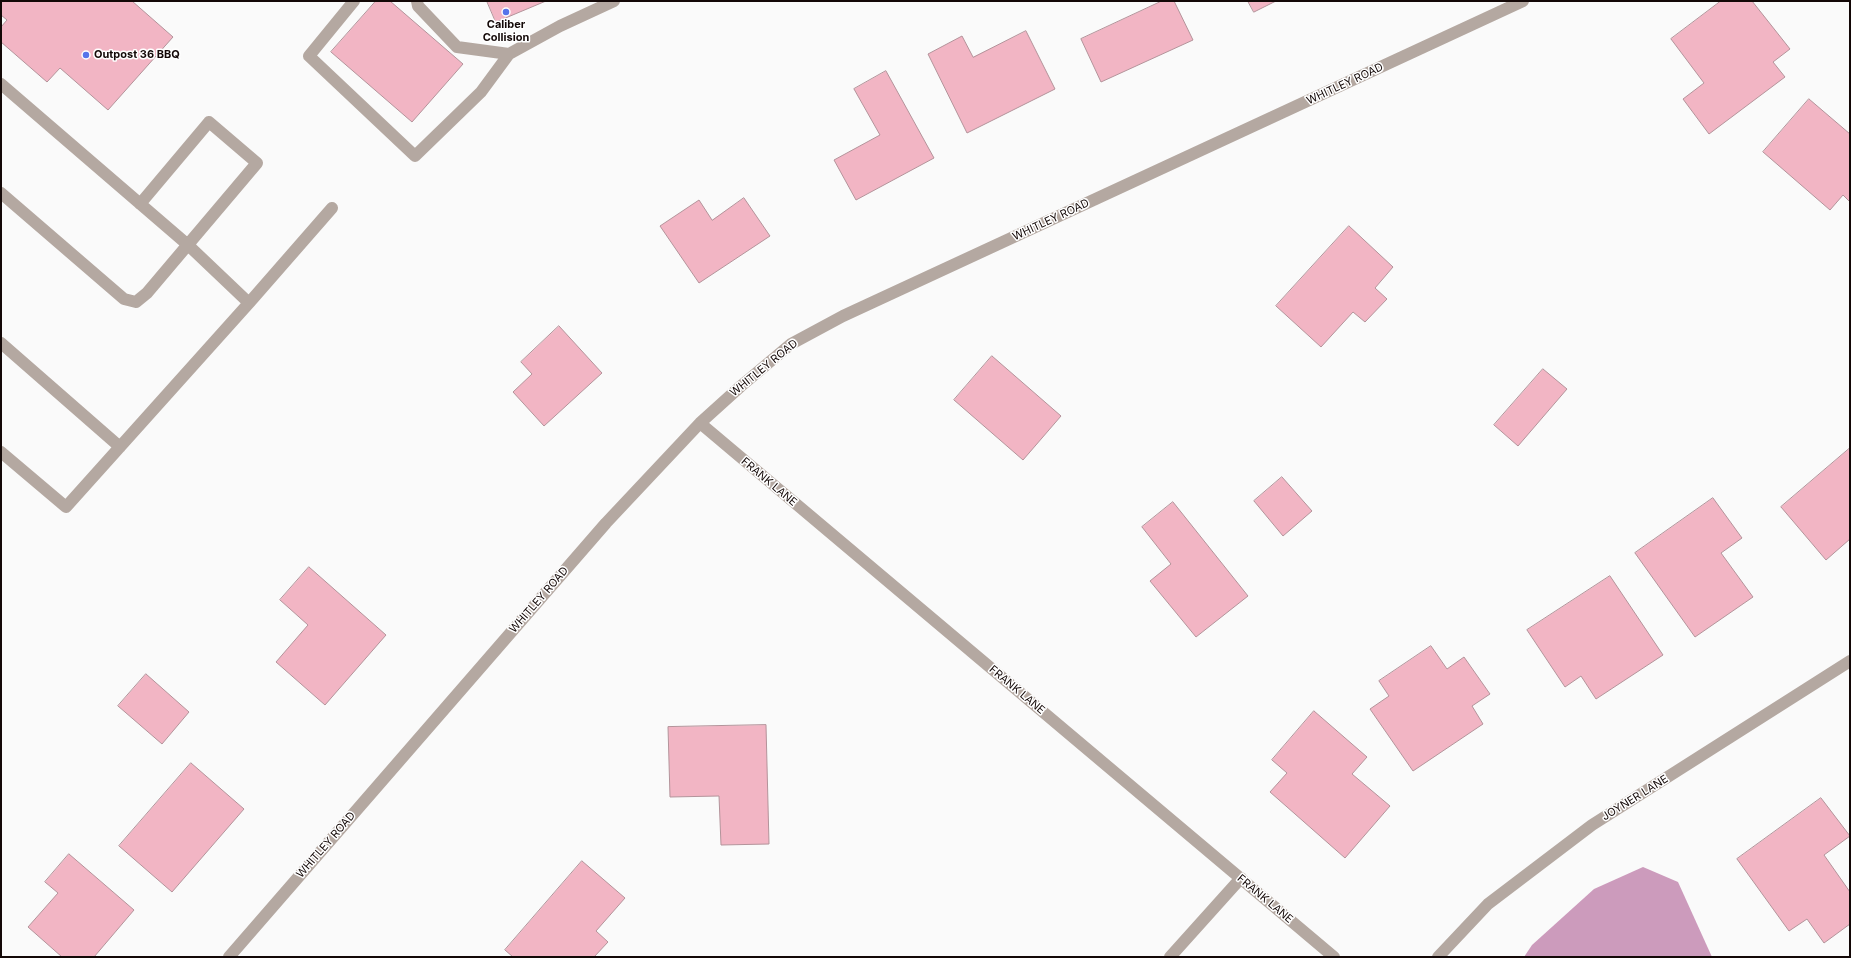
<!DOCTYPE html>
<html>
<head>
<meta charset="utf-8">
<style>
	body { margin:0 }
	#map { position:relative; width:1851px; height:958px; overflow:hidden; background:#fafafa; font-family:Inter,sans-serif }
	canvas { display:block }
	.frame { position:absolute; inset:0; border:2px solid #130807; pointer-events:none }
</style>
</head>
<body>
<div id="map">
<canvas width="1851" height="958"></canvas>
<div class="frame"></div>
</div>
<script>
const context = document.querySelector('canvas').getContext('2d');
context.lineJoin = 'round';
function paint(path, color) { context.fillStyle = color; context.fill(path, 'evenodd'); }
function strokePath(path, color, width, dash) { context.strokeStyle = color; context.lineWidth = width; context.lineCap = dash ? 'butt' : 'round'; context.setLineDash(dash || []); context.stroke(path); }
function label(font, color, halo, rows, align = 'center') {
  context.font = font + ' Inter,sans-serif'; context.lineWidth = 3; context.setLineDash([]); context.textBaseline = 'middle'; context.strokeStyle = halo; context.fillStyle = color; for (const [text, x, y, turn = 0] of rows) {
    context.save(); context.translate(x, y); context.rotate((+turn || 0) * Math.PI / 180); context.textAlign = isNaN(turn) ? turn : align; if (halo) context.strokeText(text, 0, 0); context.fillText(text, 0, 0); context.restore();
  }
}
paint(new Path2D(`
	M1643 867 1678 882 1712 957H1524L1532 945 1594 889Z`), '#cc9bbc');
const building = new Path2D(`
	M1 1H132L173 37 108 110 60 68 47 82 1 42V27L7 20 1 15Z
	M376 1H390L463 64 412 122 331 52Z
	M487 1H546L496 22Z
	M1162 1H1174L1193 40 1101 82 1081 39Z
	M1248 1H1276L1254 12Z
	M1721 1H1752L1790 49 1773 62 1785 77 1709 134 1683 99 1704 83 1671 39Z
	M1026 31 1055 89 967 133 928 54 962 36 973 57Z
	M886 71 934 158 856 200 834 160 880 135 854 89Z
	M1809 99 1850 134V202L1843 195 1830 210 1763 152Z
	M744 198 770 236 699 283 660 226 699 200 712 220Z
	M1349 226 1393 267 1375 288 1387 299 1365 322 1353 312 1321 347 1276 306Z
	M559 326 602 373 544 426 513 392 532 374 521 362Z
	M992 356 1061 416 1023 460 954 400Z
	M1543 369 1567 389 1518 446 1494 425Z
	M1850 448V539L1826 560 1781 507Z
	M1282 477 1312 511 1283 536 1254 501Z
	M1713 498 1742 538 1721 553 1753 597 1695 637 1635 553Z
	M1173 502 1248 596 1196 637 1150 581 1171 564 1142 527Z
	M309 567 386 635 325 705 276 662 308 625 280 600Z
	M1610 576 1663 655 1596 699 1581 676 1565 687 1527 630Z
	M1431 646 1447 669 1464 657 1490 694 1472 706 1483 724 1413 771 1370 709 1389 696 1379 681Z
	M146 674 189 712 162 744 118 706Z
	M1314 711 1367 757 1352 774 1390 806 1345 858 1270 792 1287 773 1272 760Z
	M766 725 769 844 721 845 719 796 670 797 668 727Z
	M191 763 244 809 172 892 119 846Z
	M1821 798 1850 836 1824 855 1850 892V924L1824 943 1807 919 1789 931 1737 859Z
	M69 854 134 910 94 957H62L28 927 58 893 45 882Z
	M582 861 625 898 596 931 608 942 594 957H513L505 950Z`);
paint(building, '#f2b5c4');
strokePath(building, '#b3939a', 1);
strokePath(new Path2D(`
	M354 1 309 56 415 156 481 92 509 54
	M417 1 418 6 457 47 509 54 560 26 614 1
	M1 84 188 245 249 303 66 507 1 452
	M1 193 124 299 136 302 147 293 257 163 209 122 140 204
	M249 303 332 208
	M1 343 120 447
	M700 423 1334 957
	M229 957 606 523 700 423 741 386 791 344 843 316 1523 1
	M1170 957 1241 878
	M1438 957 1488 904 1592 825 1850 661`), '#b4a8a1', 12);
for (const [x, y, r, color] of [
	[506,12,4,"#5674ea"],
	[86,55,4,"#5674ea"]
]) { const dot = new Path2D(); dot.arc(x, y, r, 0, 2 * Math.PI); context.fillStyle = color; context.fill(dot); strokePath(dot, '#fff', 1.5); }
label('bold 11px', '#130807', '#fff', [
	["Caliber",506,25],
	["Collision",506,38],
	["Outpost 36 BBQ",94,55,"left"]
]);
label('11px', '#130807', '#fff', [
	["WHITLEY ROAD",1345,84,-25],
	["WHITLEY ROAD",1051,220,-25],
	["WHITLEY ROAD",764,368,-39],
	["FRANK LANE",769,482,40],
	["WHITLEY ROAD",539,600,-49],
	["FRANK LANE",1017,690,40],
	["JOYNER LANE",1635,798,-32],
	["WHITLEY ROAD",326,845,-49],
	["FRANK LANE",1265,899,40]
]);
</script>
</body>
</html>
